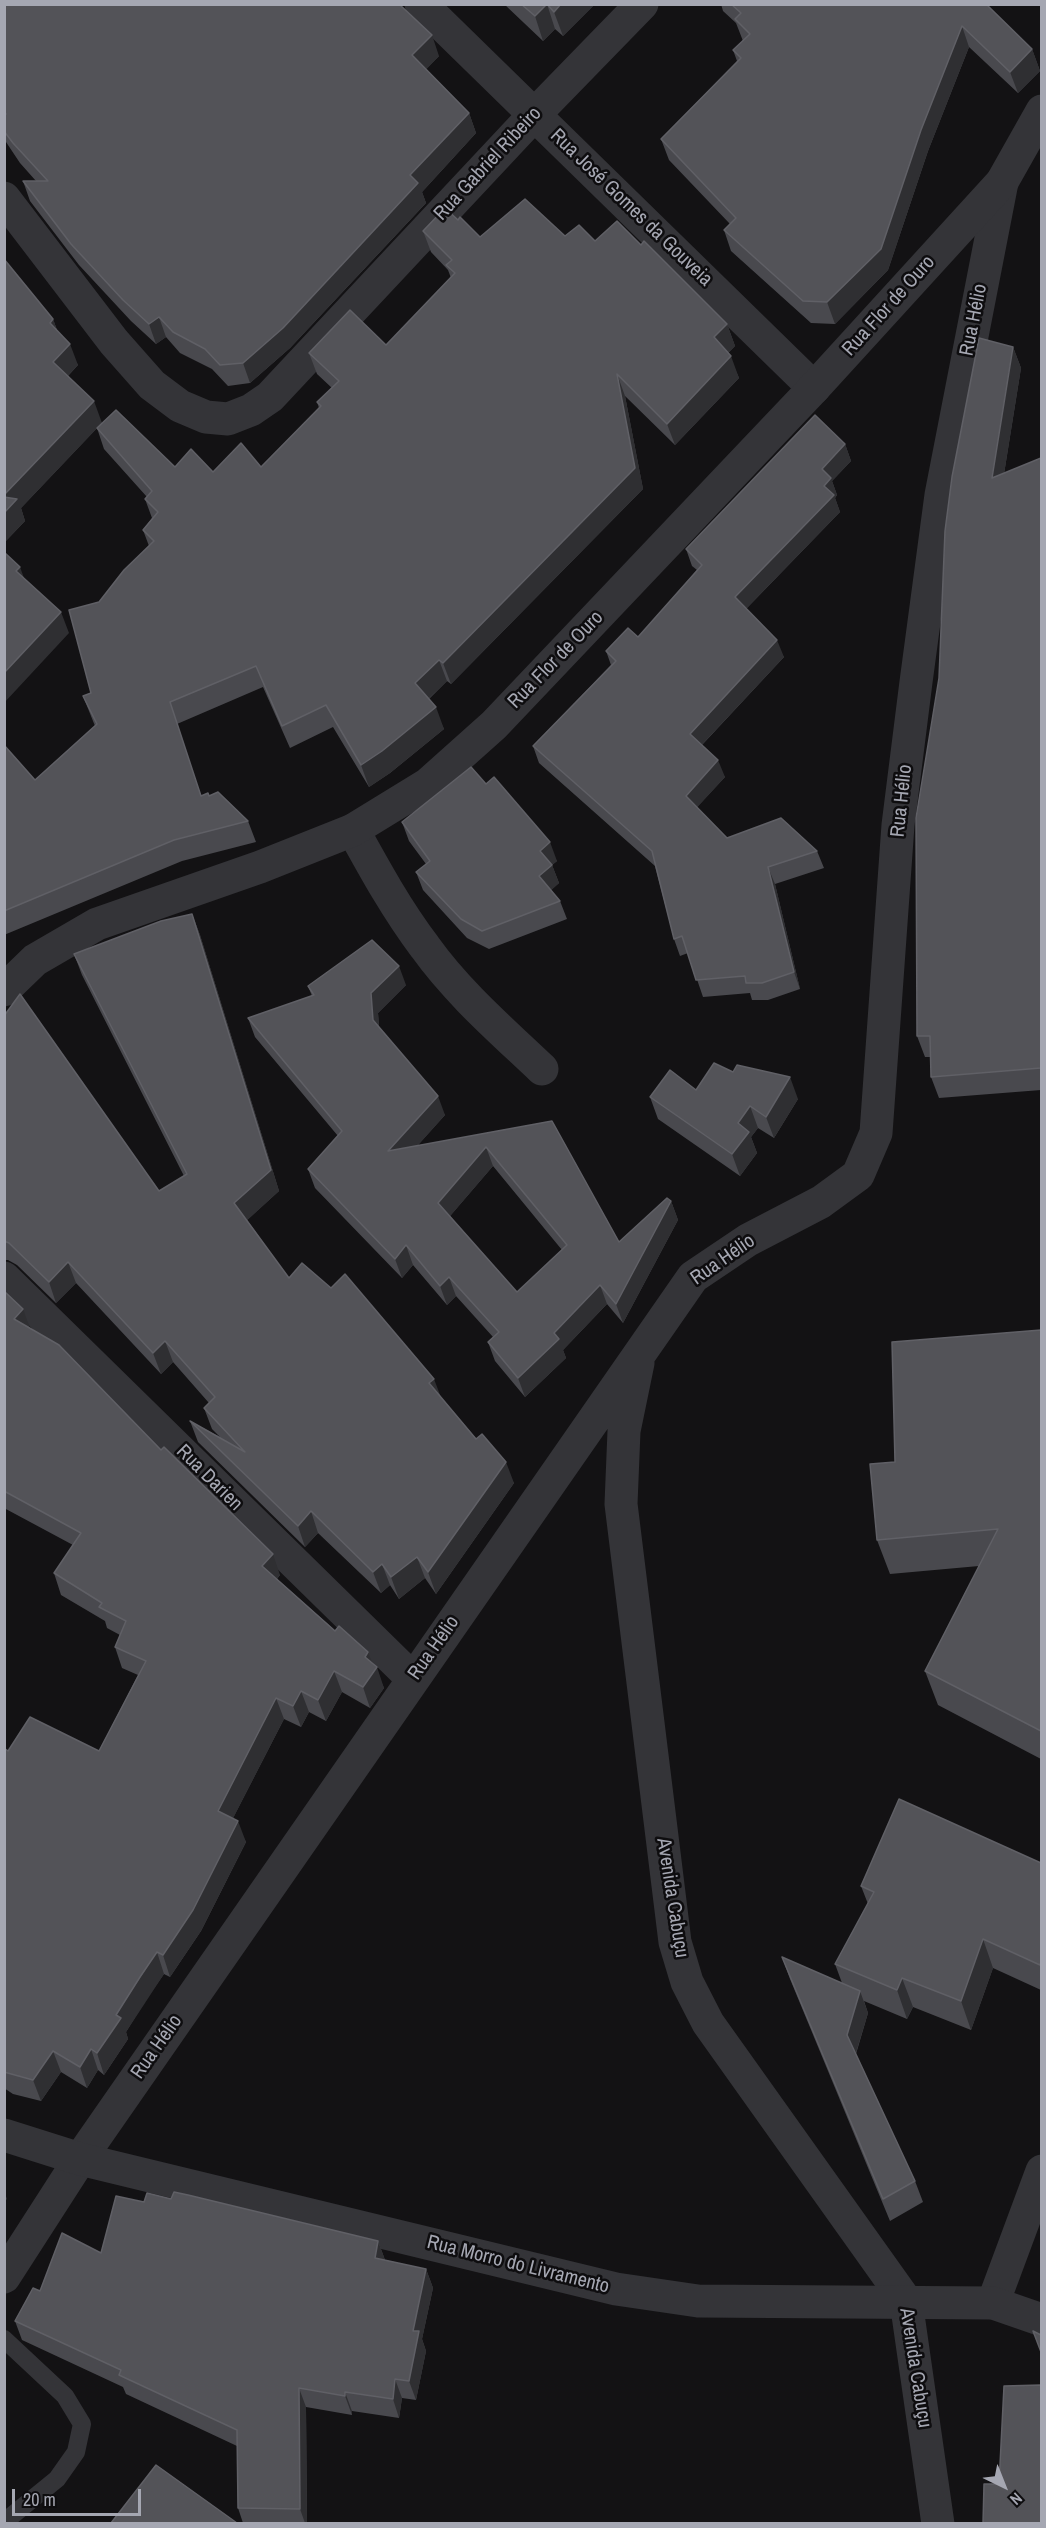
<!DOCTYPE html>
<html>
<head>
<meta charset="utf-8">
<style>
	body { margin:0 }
	#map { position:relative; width:1046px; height:2528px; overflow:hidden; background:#131214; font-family:"Archivo Narrow",sans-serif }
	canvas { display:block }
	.frame { position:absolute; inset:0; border:6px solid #a5a7b2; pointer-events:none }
	.north { position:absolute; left:974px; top:2456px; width:60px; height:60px; -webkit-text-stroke:4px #0e0d0f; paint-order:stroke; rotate:137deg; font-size:16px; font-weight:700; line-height:24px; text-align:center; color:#a5a7b2 }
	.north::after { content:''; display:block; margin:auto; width:21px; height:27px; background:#a5a7b2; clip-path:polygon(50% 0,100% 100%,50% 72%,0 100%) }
	.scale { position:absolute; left:12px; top:2489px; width:129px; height:27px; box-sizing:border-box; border:3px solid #a5a7b2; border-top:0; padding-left:8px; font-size:18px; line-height:21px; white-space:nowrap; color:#a5a7b2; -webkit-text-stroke:4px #0e0d0f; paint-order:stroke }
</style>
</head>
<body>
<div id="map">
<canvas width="1046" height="2528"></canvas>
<div class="frame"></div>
<div class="north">N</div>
<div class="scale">20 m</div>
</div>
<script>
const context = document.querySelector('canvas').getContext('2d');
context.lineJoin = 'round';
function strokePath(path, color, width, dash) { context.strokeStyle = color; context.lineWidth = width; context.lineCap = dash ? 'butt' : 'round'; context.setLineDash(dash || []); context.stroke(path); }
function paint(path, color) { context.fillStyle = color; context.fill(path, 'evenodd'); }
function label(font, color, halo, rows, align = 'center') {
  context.font = font + ' "Archivo Narrow",sans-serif'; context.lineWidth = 5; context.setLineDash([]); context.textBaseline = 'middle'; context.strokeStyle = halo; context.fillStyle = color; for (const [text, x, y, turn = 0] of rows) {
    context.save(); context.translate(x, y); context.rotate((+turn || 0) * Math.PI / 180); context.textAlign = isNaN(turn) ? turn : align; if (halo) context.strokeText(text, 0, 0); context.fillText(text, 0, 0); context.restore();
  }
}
strokePath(new Path2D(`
	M4 2339 65 2396 82 2424 76 2452 57 2479 4 2522`), '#343438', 18);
strokePath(new Path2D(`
	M421 4 814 388
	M4 198 114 342 152 385 180 406 206 417 228 419 251 410 270 397 535 114 642 4
	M353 830C375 870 397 910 425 947 458 993 501 1030 542 1069
	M4 1278 413 1679
	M638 1363 624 1431 621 1504 675 1942 687 1982 708 2023 906 2301 938 2524
	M4 2277 80 2159 693 1277 748 1240 821 1202 858 1175 876 1133 898 825 916 682 941 495 1002 182
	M993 2303 1042 2171`), '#343438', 33);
strokePath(new Path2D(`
	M4 990 35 960 97 924 260 867 353 830 428 784 494 725 814 388 1002 182 1042 111
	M4 2135 80 2159 616 2289 698 2301 993 2303 1042 2320`), '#343438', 33);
paint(new Path2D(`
	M4 4 439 56 426 69 469 113 476 133 422 192 426 203 290 348 250 383 228 386 212 369 180 353 166 337 156 344 131 321 79 265 30 201 23 181H36L20 163 6 142 4 138Z
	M504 4H595L563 36 555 29 543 41Z
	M721 4H986L1032 49 1040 71 1018 93 969 47 928 151 888 270 835 324 811 323 731 251 724 230 730 224 669 160 661 139 737 61 733 50 743 41 736 23 723 11Z
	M458 220 480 237 565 236 595 241 641 245 727 324 735 346 728 353 739 378 675 445 625 396 643 489 451 684 447 681 429 699 444 729 390 773 369 787 333 727 290 748 263 687 177 724 201 796H209L248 821 256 842 182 861 4 935V745L35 780 95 726 83 696 91 693 99 602 149 546 143 530 152 518 145 499 147 497 104 449 97 428 21 508 25 521 4 543V259L53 319 57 330 78 365 68 376 102 423 175 467 213 472 261 467 319 408 317 402 332 388 317 374 309 353 386 345 451 278 448 270 431 252 423 231Z
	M1013 347 1021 368 1004 474 1041 458V1090L939 1098 931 1077V1057H925L917 1036Z
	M845 444 851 461 832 481 837 495 835 498 840 512 746 609 784 657 702 745 725 777 697 807 727 838 817 851 824 868 775 884 800 989 768 1000H752L750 993 703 997 688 953 680 956 674 939 655 866 539 763 533 746 611 665 606 651 638 637 697 570 692 566 686 549Z
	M486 784 557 861 552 865 559 883 551 890 560 901 567 919 489 949 467 938 423 890 416 872 426 864 409 841 402 822Z
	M192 914 200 935 279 1191 247 1220 289 1278 440 1396 514 1483 436 1594 425 1578 399 1599 390 1585 381 1593 318 1533 305 1547 198 1442 190 1421 220 1437 212 1429 204 1408 209 1403 173 1362 161 1374 76 1283 56 1303 17 1265 8 1260H4V1016L159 1191 184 1176 82 975 74 954Z
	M406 985 378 1013 379 1027 445 1115 417 1146 552 1121 619 1242 671 1201 678 1220 623 1323 607 1304 563 1350 566 1358 525 1397 495 1361 488 1342 493 1337 456 1296 447 1305 413 1265 402 1278 315 1188 308 1169 338 1136 255 1037 248 1018 312 996 308 986ZM493 1166 562 1250 517 1292 450 1216Z
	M696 1090 798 1099 774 1138 758 1128 751 1137 757 1153 740 1176 658 1119 650 1097Z
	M4 1291 30 1328 280 1575 277 1579 372 1663 384 1688 370 1708 342 1692 326 1721 309 1712 301 1727 284 1719 233 1818 246 1842 201 1931 170 1977 164 1974 147 1998 126 2032 128 2039 104 2075 98 2070 87 2088 61 2072 41 2101 13 2094 4 2088V1748L8 1751H99L138 1675 122 1668 115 1647 120 1635 107 1628 105 1621 61 1595 54 1573 73 1545 4 1508Z
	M1041 1330V1759L938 1705 925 1671 979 1566 890 1574 877 1540 895 1462Z
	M1041 1863V1990L993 1968 971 2030 913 2007 907 2019 864 2001 868 2013 856 2054 915 2181 923 2202 890 2221 790 1979 782 1957 842 1983 835 1964 868 1904 861 1886Z
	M144 2202 378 2241 385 2260 426 2269 433 2288 422 2339 426 2351 416 2400 402 2398 399 2418 352 2411V2415L306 2407 307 2523H243L238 2508 237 2446 126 2394 123 2387 22 2340 15 2321 40 2291 101 2253Z`), '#49494e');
paint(new Path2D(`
	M547 4 555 29 543 41 535 16Z
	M561 4H595L563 36 554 12Z
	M962 26 969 47 928 151 888 270 835 324 827 302 921 130Z
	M432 35 439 56 420 76 412 55Z
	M1032 49 1040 71 1018 93 1010 72Z
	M469 113 476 133 422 192 426 203 290 348 250 383 243 363 410 175Z
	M159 317 166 337 156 344 149 324Z
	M53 319 61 341 50 323Z
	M727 324 735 346 721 359 714 337Z
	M70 344 78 365 61 383 53 362Z
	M1013 347 1021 368 1000 499 992 478Z
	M731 356 739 378 675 445 667 424Z
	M617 374 625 396 643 489 451 684 443 663Z
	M94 401 102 423 21 508 25 521 4 543V495Z
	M845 444 851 461 832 481 837 495 835 498 840 512 741 614 735 597 824 486 822 469Z
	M20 567 28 589 16 571Z
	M61 612 69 633 4 703V673Z
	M777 640 784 657 696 751 690 734Z
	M439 660 447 681 423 704 415 683Z
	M170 702 177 724 208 818 201 796Z
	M436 707 444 729 390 773 369 787 361 765Z
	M718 760 725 777 692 813 686 796Z
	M550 842 557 861 552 865 559 883 546 895 539 876 540 851Z
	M768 867 775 884 800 989 794 972Z
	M192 914 200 935 279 1191 242 1225 234 1203Z
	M399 966 406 985 378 1013 380 1039 373 1020 371 993Z
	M790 1077 798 1099 774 1138 766 1117Z
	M438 1096 445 1115 395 1171 388 1151Z
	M750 1106 758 1128 751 1137 757 1153 740 1176 732 1154 738 1123Z
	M486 1147 493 1166 445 1222 438 1203Z
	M671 1201 678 1220 623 1323 616 1304Z
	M406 1245 413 1265 402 1278 395 1259Z
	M68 1262 76 1283 56 1303 49 1282Z
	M449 1277 456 1296 447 1305 440 1286Z
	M600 1285 607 1304 563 1350 566 1358 525 1397 518 1378 554 1333Z
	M23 1309 31 1331 14 1319Z
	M165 1341 173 1362 161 1374 153 1353Z
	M434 1379 442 1400 429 1383Z
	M506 1462 514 1483 436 1594 428 1572Z
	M311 1511 318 1533 305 1547 298 1526Z
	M273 1554 280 1575 269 1588 262 1566Z
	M417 1557 425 1578 399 1599 391 1577Z
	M382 1564 390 1585 381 1593 373 1572Z
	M368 1652 375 1670 377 1667 384 1688 370 1708 363 1687 365 1657Z
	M334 1671 342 1692 326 1721 318 1700Z
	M301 1691 309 1712 301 1727 293 1706Z
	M276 1698 284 1719 226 1832 218 1811Z
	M238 1821 246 1842 201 1931 170 1977 163 1955Z
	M983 1939 993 1968 971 2030 961 2001Z
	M157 1952 164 1974 126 2032 128 2039 104 2075 97 2053 116 2015Z
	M902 1978 913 2007 907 2019 897 1990Z
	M860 1991 868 2013 855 2056 847 2035Z
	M91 2049 98 2070 87 2088 80 2067Z
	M53 2051 61 2072 41 2101 33 2080Z
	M4 2191 7 2199 4 2202Z
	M378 2241 385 2260 375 2258Z
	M426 2269 433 2288 422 2339 426 2351 416 2400 409 2381 413 2331Z
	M395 2379 402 2398 399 2418 393 2399Z
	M299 2388 306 2407 307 2523H305L300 2509Z
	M345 2392 352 2411V2415L345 2396Z`), '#2f2f32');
const building = new Path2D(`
	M4 4H399L432 35 412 55 469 113 410 175 418 183 283 328 243 363 220 365 205 349 173 332 159 317 149 324 123 300 71 244 23 181H48L13 143 4 131V116L6 114 4 111Z
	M521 4H547L535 16Z
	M547 4H561L554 12Z
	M731 4H986L1032 49 1010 72 962 26 921 130 881 249 827 302 803 301 724 230 736 218 661 139 741 58 733 50 750 34 735 19 741 13Z
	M525 199 565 236 579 225 595 241 617 221 641 245 644 241 727 324 714 337 731 356 667 424 617 374 635 468 443 663 439 660 415 683 436 707 382 751 361 765 326 705 282 726 256 666 170 702 201 796 208 793 209 796 218 792 248 821 174 840 4 911V745L35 780 97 724 83 696 91 693 69 610 99 602 124 570 154 541 143 530 158 512 145 499 152 491 97 428 116 410 175 467 191 449 213 472 241 443 261 467 321 406 317 402 339 381 309 353 350 310 386 345 455 273 446 265 452 260 423 231 445 208 458 220 460 217 480 237Z
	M4 259 53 319 50 323 70 344 53 362 94 401 4 495Z
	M979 338 1013 347 992 478 1041 458V1068L931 1077 930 1036H917L916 818 939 678 945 531 952 477Z
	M815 415 845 444 822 469 831 478 824 486 834 495 735 597 777 640 690 734 718 760 686 796 727 838 781 818 817 851 768 867 794 972 762 983H746L745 976 696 980 682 936 674 939 652 851 533 746 616 661 606 651 628 628 638 637 702 565 686 549Z
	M4 497 17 499 4 513Z
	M4 552 20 567 16 571 61 612 4 673Z
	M471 767 486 784 494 777 550 842 540 851 552 865 539 876 560 901 482 931 461 919 416 872 430 861 402 822Z
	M192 914 271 1170 234 1203 289 1278 302 1263 331 1288 345 1274 434 1379 429 1383 476 1439 482 1434 506 1462 428 1572 417 1557 391 1577 382 1564 373 1572 311 1511 298 1526 190 1421 245 1452 204 1408 215 1397 165 1341 153 1353 68 1262 49 1282 9 1243 4 1241V1016L20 994 159 1191 187 1174 74 954 161 921Z
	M372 940 399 966 371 993 373 1020 438 1096 388 1151 552 1121 619 1242 667 1198 671 1201 616 1304 600 1285 554 1333 559 1339 518 1378 488 1342 499 1332 449 1277 440 1286 406 1245 395 1259 308 1169 342 1131 248 1018 314 995 308 986ZM486 1147 567 1245 517 1292 438 1203Z
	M714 1063 733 1072 737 1065 790 1077 766 1117 750 1106 738 1123 749 1132 732 1154 650 1097 670 1070 696 1090Z
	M4 1291 23 1309 14 1319 59 1345 161 1450 164 1447 273 1554 262 1566 335 1631 339 1626 368 1652 365 1657 377 1667 363 1687 334 1671 318 1700 301 1691 293 1706 276 1698 218 1811 238 1821 193 1910 163 1955 157 1952 140 1977 116 2015 121 2018 97 2053 91 2049 80 2067 53 2051 33 2080 4 2072V1748L8 1751 30 1717 99 1751 146 1661 115 1647 126 1621 99 1607 102 1603 54 1573 81 1533 4 1491Z
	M1041 1330V1731L925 1671 998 1529 877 1540 870 1464 895 1462 892 1342Z
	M899 1799 1041 1863V1962L1040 1965 983 1939 961 2001 902 1978 897 1990 835 1964 874 1892 861 1886Z
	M782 1957 860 1991 847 2035 915 2181 883 2199Z
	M174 2192 188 2195 378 2241 375 2258 426 2269 413 2331H419L409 2381 395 2379 393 2399 345 2392V2396L299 2388 300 2509 238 2508 237 2430 119 2375 121 2370 15 2321 33 2288 40 2291 62 2233 101 2253 116 2196 144 2202 147 2193 171 2199Z
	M1033 2331 1041 2335V2352Z
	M1041 2385V2523H983L984 2484H999L1004 2386Z
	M156 2465 237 2523H111Z`);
paint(building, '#535358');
strokePath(building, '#606066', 1.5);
label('20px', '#a5a7b2', '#0e0d0f', [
	["Rua Gabriel Ribeiro",488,164,-47],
	["Rua José Gomes da Gouveia",631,208,44],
	["Rua Flor de Ouro",889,306,-48],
	["Rua Hélio",974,320,-79],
	["Rua Flor de Ouro",556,660,-46],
	["Rua Hélio",902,801,-84],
	["Rua Hélio",723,1260,-35],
	["Rua Darien",209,1478,45],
	["Rua Hélio",434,1648,-55],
	["Avenida Cabuçu",672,1898,81],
	["Rua Hélio",157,2047,-55],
	["Rua Morro do Livramento",518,2265,14],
	["Avenida Cabuçu",915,2368,81]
]);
</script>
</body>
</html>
